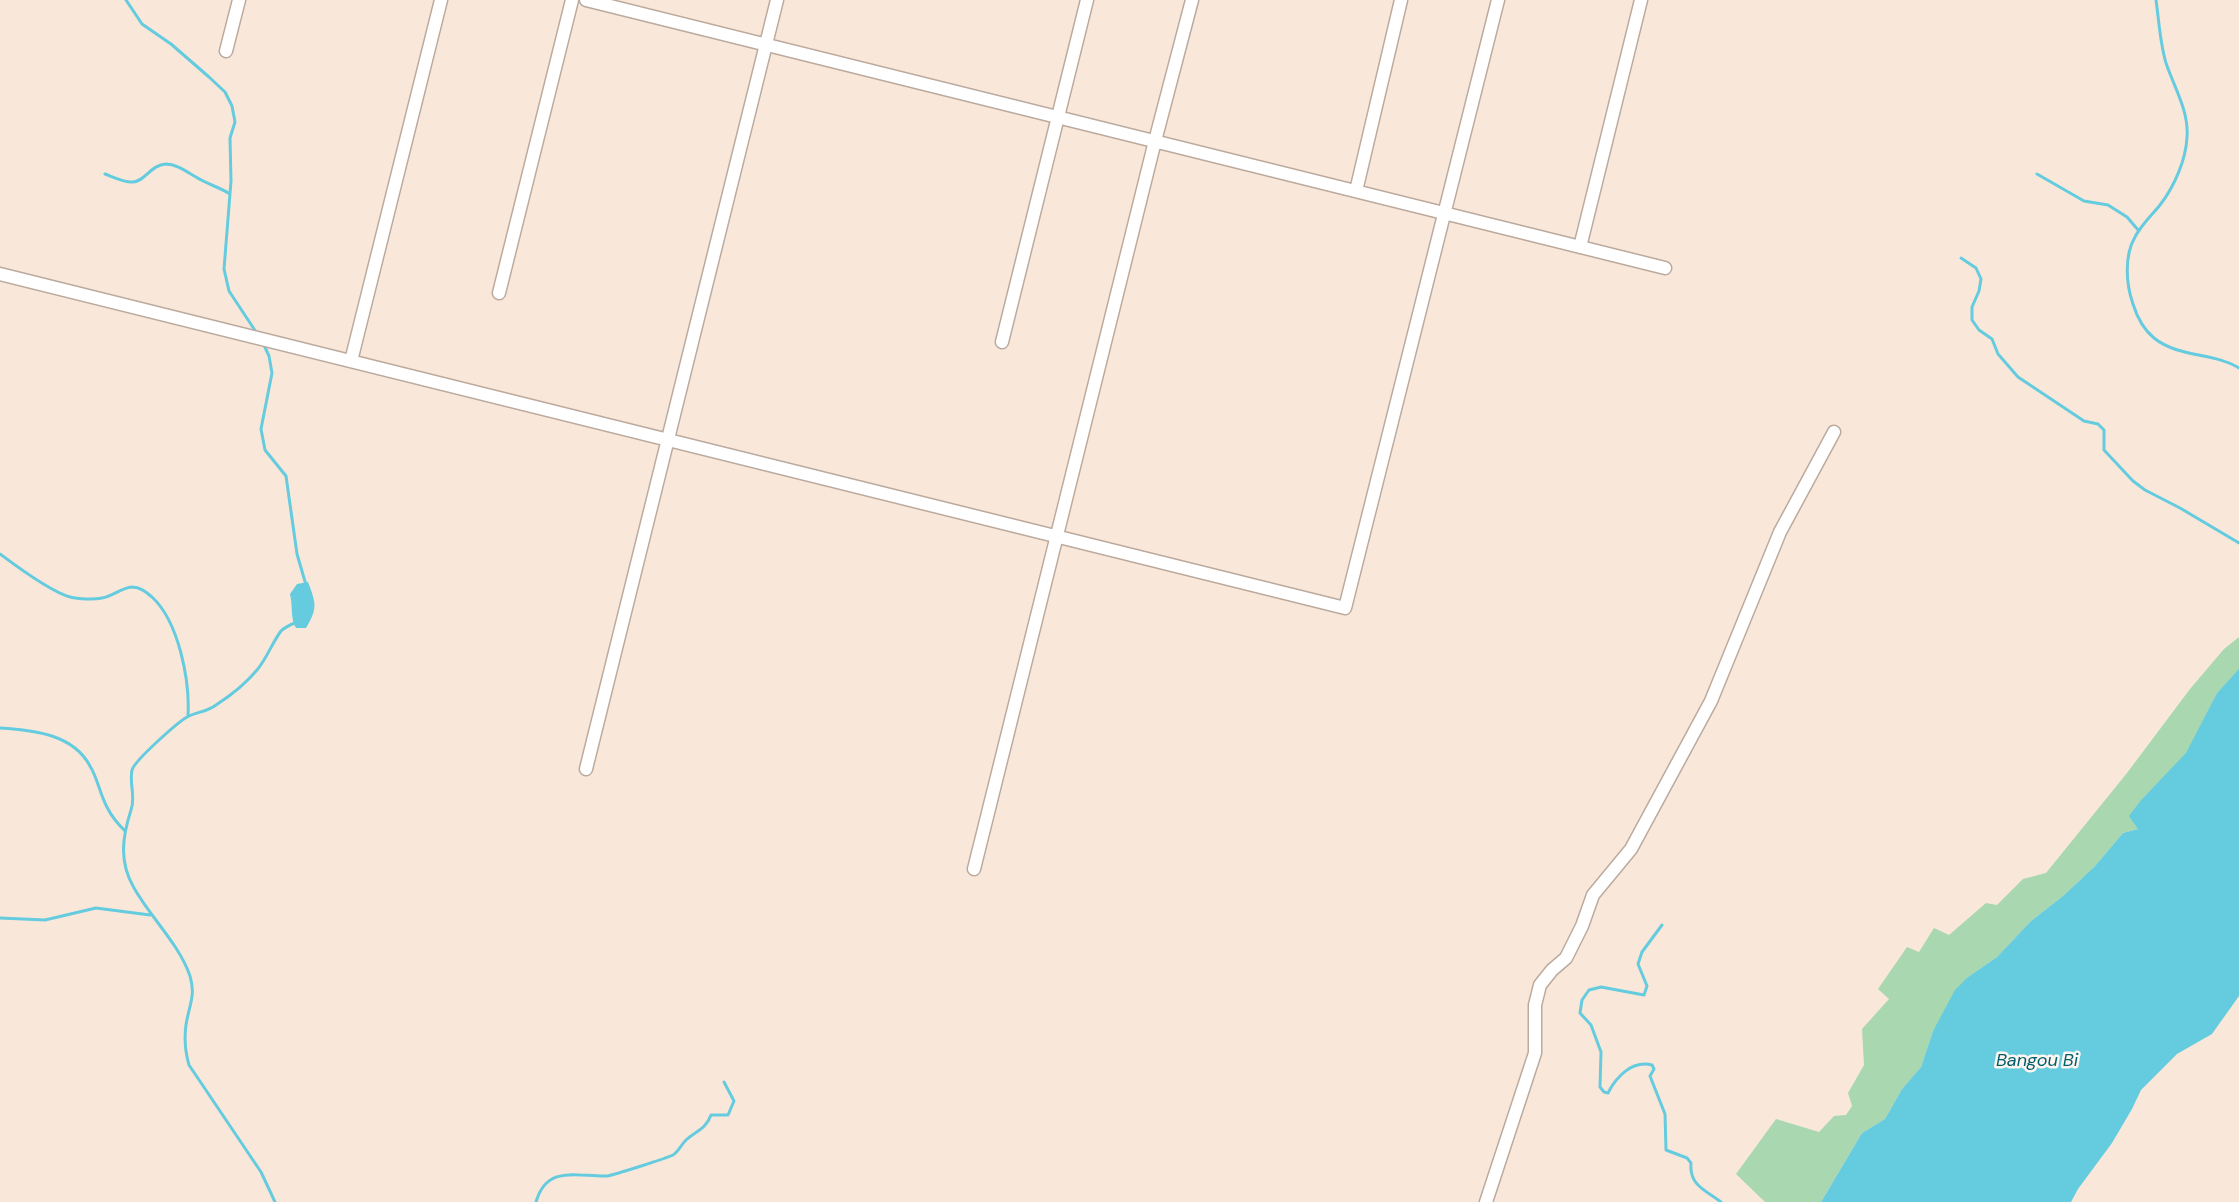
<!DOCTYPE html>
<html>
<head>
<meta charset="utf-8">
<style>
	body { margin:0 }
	canvas { display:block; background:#f9e8da }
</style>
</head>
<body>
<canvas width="2239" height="1202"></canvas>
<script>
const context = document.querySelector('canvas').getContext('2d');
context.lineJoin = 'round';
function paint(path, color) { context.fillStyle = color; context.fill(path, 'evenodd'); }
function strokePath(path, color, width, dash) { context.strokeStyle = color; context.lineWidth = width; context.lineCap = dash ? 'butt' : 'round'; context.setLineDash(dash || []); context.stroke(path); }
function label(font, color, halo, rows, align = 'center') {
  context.font = font + ' "DM Sans",sans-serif'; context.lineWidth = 5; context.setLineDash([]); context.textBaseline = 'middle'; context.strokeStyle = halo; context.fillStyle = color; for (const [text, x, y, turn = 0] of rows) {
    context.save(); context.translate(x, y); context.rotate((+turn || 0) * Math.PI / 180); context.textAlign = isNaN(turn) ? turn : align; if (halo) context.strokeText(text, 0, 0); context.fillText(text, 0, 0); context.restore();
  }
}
paint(new Path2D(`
	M2239 637V670L2217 693 2187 753 2142 799 2138 829 2123 833 2095 866 2063 896 2031 921 1997 957 1968 977 1933 1031 1921 1067 1902 1089 1885 1119 1862 1133 1821 1202H1765L1736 1174 1776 1119 1819 1132 1834 1116 1846 1115 1852 1106 1848 1093 1864 1065 1862 1029 1889 999 1878 989 1907 947 1919 952 1934 928 1949 935 1986 903 1997 905 2023 879 2046 873 2127 773 2190 689 2224 649Z`), '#a8d7b0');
paint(new Path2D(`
	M308 582C316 603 318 608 306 628H296C290 618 293 606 290 594L297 584Z
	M2239 669V996L2212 1034 2177 1054 2141 1090 2132 1109 2112 1143 2078 1189 2071 1202H1821L1862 1133 1885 1119 1902 1089 1921 1067 1933 1031 1955 990 1968 977 1997 957 2031 921 2063 896 2095 866 2123 833 2138 829 2129 816 2142 799 2186 753 2217 693Z`), '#65cbdf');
strokePath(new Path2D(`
	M126 0 142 24 171 44 209 77 225 92 232 106 235 122 230 138 231 181 224 269 229 291 258 335
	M2156 0C2159 21 2160 43 2166 63 2174 87 2189 111 2187 137 2186 160 2174 187 2160 205 2152 215 2141 225 2135 237 2124 256 2126 284 2133 304 2137 317 2143 329 2154 338 2179 358 2213 352 2239 368
	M105 174C113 177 125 183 133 182 146 181 150 165 166 164 177 164 187 172 196 177 207 184 219 187 230 194
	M2037 174 2084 201 2108 205 2127 217 2139 231
	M1961 258 1976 268 1981 279 1979 291 1972 307V320L1979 330 1992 339 1998 354 2018 377 2084 421 2098 424 2104 430V450L2133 481 2145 490 2180 508 2239 543
	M263 343 269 356 272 373 261 429 265 450 286 476 297 554 306 585
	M0 554C16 566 51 592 70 597 78 599 94 600 102 598 113 596 121 588 132 587 140 587 146 592 152 597 179 622 190 681 188 716
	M0 728C33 730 73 734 90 766 98 779 100 795 108 809 112 817 118 824 125 831
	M0 918 45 920 96 908 150 915
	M1662 925 1642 952 1638 964 1647 986 1644 995 1601 987 1589 990 1582 1000 1580 1013 1591 1025 1601 1052 1600 1087 1604 1092 1608 1093C1616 1077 1632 1060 1652 1065L1654 1069 1650 1076 1665 1114 1666 1150 1687 1158 1691 1163C1689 1185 1705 1190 1721 1202
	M275 1202 261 1172 189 1065C185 1051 184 1039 186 1025 189 1005 196 996 190 976 179 944 151 918 134 888 119 862 122 838 131 810 136 797 129 784 132 770 135 760 177 723 187 717 196 712 207 712 216 705 230 696 247 682 257 670 267 658 272 643 281 631 285 627 292 624 297 622
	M536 1202C547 1164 578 1177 607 1176 614 1175 667 1158 673 1155 678 1152 681 1145 686 1140 696 1131 706 1129 711 1115H728L734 1101 724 1082`), '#65cbdf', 3);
const street = new Path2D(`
	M586 0 1665 268
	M226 51 239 0
	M1356 191 1401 0
	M1580 247 1641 0
	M0 274 1345 608 1498 0
	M499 293 572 0
	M1002 342 1087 0
	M351 361 441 0
	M586 769 777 0
	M974 869 1155 141 1192 0
	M1486 1202 1535 1053V1005L1540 985 1552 970 1566 958 1582 926 1593 895 1631 849 1711 701 1780 532 1834 432`);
strokePath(street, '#bbaa9d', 15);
strokePath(street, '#fff', 12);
label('italic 18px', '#005e6c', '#fef7f1', [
	["Bangou Bi",2037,1061]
]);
</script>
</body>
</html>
